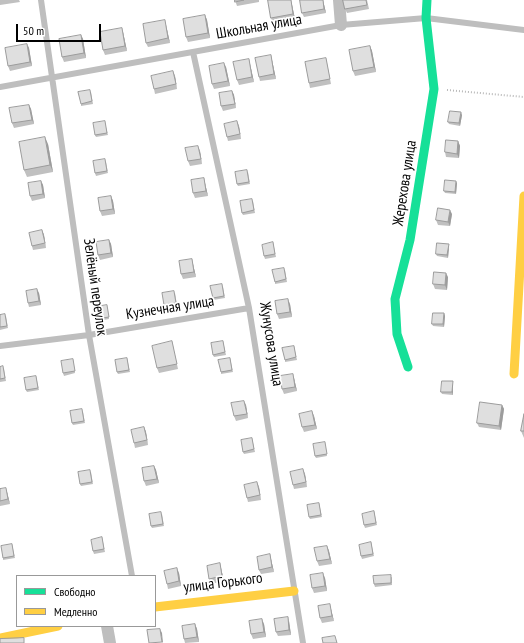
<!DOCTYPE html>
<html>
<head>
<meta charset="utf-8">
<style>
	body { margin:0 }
	#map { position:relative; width:524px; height:643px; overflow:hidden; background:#fff; font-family:"PT Sans Narrow",sans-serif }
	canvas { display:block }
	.legend { position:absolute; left:16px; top:575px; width:140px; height:52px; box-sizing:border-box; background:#fff; border:1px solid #999; margin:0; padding:5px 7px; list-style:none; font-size:12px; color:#000 }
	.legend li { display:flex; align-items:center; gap:8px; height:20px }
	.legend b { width:20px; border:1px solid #999 }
	.scale { position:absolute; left:16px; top:24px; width:85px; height:18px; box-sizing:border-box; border:2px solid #000; border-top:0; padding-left:5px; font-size:12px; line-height:14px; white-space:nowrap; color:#000; -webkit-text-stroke:3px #fff; paint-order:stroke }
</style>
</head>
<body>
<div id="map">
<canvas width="524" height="643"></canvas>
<ul class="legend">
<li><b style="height:5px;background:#16e098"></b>Свободно</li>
<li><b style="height:5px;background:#ffcf43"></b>Медленно</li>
</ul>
<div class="scale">50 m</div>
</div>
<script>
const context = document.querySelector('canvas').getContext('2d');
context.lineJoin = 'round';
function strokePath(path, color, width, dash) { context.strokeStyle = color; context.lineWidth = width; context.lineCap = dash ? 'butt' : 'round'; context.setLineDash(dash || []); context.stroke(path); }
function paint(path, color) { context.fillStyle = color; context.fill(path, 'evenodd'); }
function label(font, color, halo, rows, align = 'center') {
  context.font = font + ' "PT Sans Narrow",sans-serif'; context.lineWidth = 3.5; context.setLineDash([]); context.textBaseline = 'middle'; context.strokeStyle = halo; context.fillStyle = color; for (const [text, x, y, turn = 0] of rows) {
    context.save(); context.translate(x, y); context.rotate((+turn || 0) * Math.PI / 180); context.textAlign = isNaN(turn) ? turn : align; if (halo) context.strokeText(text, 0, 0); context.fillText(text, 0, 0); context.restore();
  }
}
strokePath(new Path2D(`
	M447 90 524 97`), '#b9b9b9', 2, [1, 2]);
strokePath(new Path2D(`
	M41 0 89 335 132 576
	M193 52 249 308 303 643
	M0 87 341 25 426 18 524 30
	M0 346 89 335 249 308`), '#bebebe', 6);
strokePath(new Path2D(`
	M339 0 341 25
	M107 626 110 643`), '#bebebe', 12);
strokePath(new Path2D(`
	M408 367 397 334 395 299 410 240 434 89 426 18 427 0`), '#16e098', 9);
strokePath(new Path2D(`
	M514 374 524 196
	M155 607 294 591
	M0 638 58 626`), '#ffcf43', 9);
paint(new Path2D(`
	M0 0H19L20 2 0 5Z
	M235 0H259V2L237 6Z
	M268 0H291L295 19 273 23 271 18Z
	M300 0H323L326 13 304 17 302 13Z
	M343 0H367L369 9 347 13 345 9Z
	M205 15 207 20 210 38 188 42 186 37Z
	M166 25 170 43 148 47 146 43Z
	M123 32 127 51 105 55 103 50Z
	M81 35 83 39 86 58 64 62 62 57Z
	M27 44 29 48 32 66 10 71 8 66Z
	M370 46 372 51 376 72 355 76 353 71Z
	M271 55 272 60 276 79 260 81 259 77Z
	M326 58 327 63 331 84 310 88 309 83Z
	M249 59 250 64 254 82 239 85 237 80Z
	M226 67 230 86 214 89 212 84Z
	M175 76 177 89 155 94 154 89Z
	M232 91 234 95 236 108 223 111 221 106Z
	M91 92 93 104 81 106V104Z
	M29 105 31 109 34 124 14 128 12 123Z
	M462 115 460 126 449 124 448 122Z
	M105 123 108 135 96 137 95 135Z
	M239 126 241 139 228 141 227 137Z
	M458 141 460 146 459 158 446 157 445 152Z
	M48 144 53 172 27 177 24 170Z
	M200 151 202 164 190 166 188 161Z
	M106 162 108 173 96 176 95 173Z
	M248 172 250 184 238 186 237 184Z
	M204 178 205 183 208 196 195 198 193 193Z
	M41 181 43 185 45 198 32 201 30 196Z
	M457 183 456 194 445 193 444 191Z
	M111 196 113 201 115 214 102 216 100 211Z
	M253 201 255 213 243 215 242 213Z
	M452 214 450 226 438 225 436 220Z
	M42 230 44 235 46 248 33 250 32 246Z
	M109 240 111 244 113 257 100 260 98 255Z
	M273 242 276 257 265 259 264 256Z
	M449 247 448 258 437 256 436 254Z
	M192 259 193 264 196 277 183 279 181 274Z
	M285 270 287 282 275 284V282Z
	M448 277 447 290 435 289 433 284Z
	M223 287 225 298 213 300V298Z
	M39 293 41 305 29 307 28 303Z
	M175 293 177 305 165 307 164 305Z
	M290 304 292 317 279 319 277 314Z
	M107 307 109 319 98 321 97 319Z
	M444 313 445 316 444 327 433 326 432 324Z
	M0 315 6 316 8 328 0 330Z
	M172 341 173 346 178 369 159 373 157 368Z
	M223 341 226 355 214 357 213 355Z
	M294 346 297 360 285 362V360Z
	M127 358 130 372 118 374 117 372Z
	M230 358 233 372 221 374V372Z
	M73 359 75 373 64 376 63 373Z
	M0 367 4 369 6 381 0 382Z
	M36 376 39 390 27 392 26 390Z
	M294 378 297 391 284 394 282 389Z
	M453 384V395L442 394 441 392Z
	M246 405 248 418 236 421 234 416Z
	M502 405 504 409 501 430 479 427 477 423Z
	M83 412 85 423 73 425 72 423Z
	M524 414V438L521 431Z
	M314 416 317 429 304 432 302 427Z
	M144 427 146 432 148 445 135 448 134 443Z
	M252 438 255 452 244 454 243 452Z
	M325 444 327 456 316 458 315 456Z
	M154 466 156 470 159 483 146 486 144 481Z
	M91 472 93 484 81 486 80 484Z
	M305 474 307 487 294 489 293 485Z
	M259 487 261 500 248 502 247 498Z
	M0 489 7 492 10 504 0 506Z
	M319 503 322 517 310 519 309 517Z
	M374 511 377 525 365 528 364 525Z
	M162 514 164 526 152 528 151 526Z
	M102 537 105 552 94 554 93 551Z
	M371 542 374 556 362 559 361 556Z
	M12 544 15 558 3 560V558Z
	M327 546 329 551 332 564 319 566 317 561Z
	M270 554 271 559 274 572 261 574 259 570Z
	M220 563 221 568 224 581 211 584 209 579Z
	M179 573 181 586 168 589 167 584Z
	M392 577V585L375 587 374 584Z
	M325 578 327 591 314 593 312 588Z
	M331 609 334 621 322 623 320 618Z
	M289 621 291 635 278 636 276 632Z
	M195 624 197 629 199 642 185 643 184 639Z
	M264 624 266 637 253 639 251 634Z`), '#c0c0c0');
paint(new Path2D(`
	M291 0 295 19 293 14Z
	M323 0 326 13 324 9Z
	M205 15 207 20 210 38 208 33Z
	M165 20 166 25 170 43 168 38Z
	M122 28 123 32 127 51 125 46Z
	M81 35 83 39 86 58 84 53Z
	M27 44 29 48 32 66 30 62Z
	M370 46 372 51 376 72 374 67Z
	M271 55 272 60 276 79 274 74Z
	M249 59 250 64 254 82 252 77Z
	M224 63 226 67 230 86 228 81Z
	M173 71 175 76 177 89 176 84Z
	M232 91 234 95 236 108 235 104Z
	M29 105 31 109 34 124 32 120Z
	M461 112 462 115 460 126 459 123Z
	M237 121 239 126 241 139 240 134Z
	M45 137 48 144 53 172 50 165Z
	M458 141 460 146 459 158 457 154Z
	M198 146 200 151 202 164 201 159Z
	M204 178 205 183 208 196 206 191Z
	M41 181 43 185 45 198 43 194Z
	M456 181 457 183 456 194 455 192Z
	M111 196 113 201 115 214 113 209Z
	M450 210 452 214 450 226 448 222Z
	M42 230 44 235 46 248 45 243Z
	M109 240 111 244 113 257 111 253Z
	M449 244V247L448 258 447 255Z
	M192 259 193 264 196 277 194 272Z
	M446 273 448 277 447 290 445 285Z
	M37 289 39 293 41 305 39 301Z
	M288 299 290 304 292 317 290 312Z
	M444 313 445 316 444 327 443 324Z
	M293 374 294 378 297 391 295 387Z
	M453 381V395L452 392Z
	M244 401 246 405 248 418 247 414Z
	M502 405 504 409 501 430 499 426Z
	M312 411 314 416 317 429 315 425Z
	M144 427 146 432 148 445 147 440Z
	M154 466 156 470 159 483 157 479Z
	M303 469 305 474 307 487 306 482Z
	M257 482 259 487 261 500 260 495Z
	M6 488 10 504 8 499Z
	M327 546 329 551 332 564 330 559Z
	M270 554 271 559 274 572 272 567Z
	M220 563 221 568 224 581 222 576Z
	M177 568 179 573 181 586 179 581Z
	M323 573 325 578 327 591 325 586Z
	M330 604 331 609 334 621 332 616Z
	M288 617 289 621 291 635 289 630Z
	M262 619 264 624 266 637 264 632Z
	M195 624 197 629 199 642 197 637Z
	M160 629 162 633 163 643 162 642Z`), '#9c9c9c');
const building = new Path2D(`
	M235 0H244L235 2Z
	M268 0H291L293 14 271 18Z
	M300 0H323L324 9 302 13Z
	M343 0H366L367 5 345 9Z
	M205 15 208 33 186 37 183 19Z
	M165 20 168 38 146 43 143 24Z
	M122 28 125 46 103 50 100 32Z
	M81 35 84 53 62 57 59 39Z
	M27 44 30 62 8 66 5 48Z
	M370 46 374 67 353 71 349 50Z
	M271 55 274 74 259 77 255 58Z
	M326 58 330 79 309 83 305 62Z
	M249 59 252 77 237 80 233 62Z
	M224 63 228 81 212 84 209 66Z
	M173 71 176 84 154 89 151 76Z
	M90 90 92 101 81 104 78 92Z
	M232 91 235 104 221 106 219 93Z
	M29 105 32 120 12 123 9 108Z
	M450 111 461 112 459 123 448 122Z
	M105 121 107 133 95 135 93 123Z
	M237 121 240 134 227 137 224 124Z
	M45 137 50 165 24 170 19 142Z
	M446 140 458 141 457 154 445 152Z
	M198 146 201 159 188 161 185 148Z
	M105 159 107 171 95 173 93 161Z
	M247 170 249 182 237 184 235 172Z
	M204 178 206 191 193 193 191 180Z
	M445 180 456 181 455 192 444 191Z
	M41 181 43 194 30 196 28 183Z
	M111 196 113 209 100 211 98 198Z
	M252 199 254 210 242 213 240 201Z
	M438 208 450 210 448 222 436 220Z
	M42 230 45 243 32 246 29 233Z
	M109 240 111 253 98 255 96 242Z
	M273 242 275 254 264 256 262 245Z
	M437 243 449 244 447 255 436 254Z
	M192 259 194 272 181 274 179 261Z
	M284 268 286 279 275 282 272 270Z
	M434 272 446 273 445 285 433 284Z
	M222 284 224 296 213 298 210 286Z
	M37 289 39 301 28 303 26 291Z
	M174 291 176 303 164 305 162 293Z
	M288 299 290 312 277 314 275 301Z
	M107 305 109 317 97 319 95 307Z
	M433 313H444L443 324H432Z
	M5 314 7 326 0 327V315Z
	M172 341 177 364 157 368 152 346Z
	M223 341 225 352 213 355 211 343Z
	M294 346 296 357 285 360 282 348Z
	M127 358 129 370 117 372 115 360Z
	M230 358 232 370 221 372 218 360Z
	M73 359 75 371 63 373 61 361Z
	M3 366 5 378 0 379V367Z
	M293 374 295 387 282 389 280 376Z
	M36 376 38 388 26 390 24 378Z
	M442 381H453L452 392H441Z
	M244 401 247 414 234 416 231 403Z
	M480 402 502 405 499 426 477 423Z
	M82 409 84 421 72 423 70 411Z
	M312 411 315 425 302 427 299 414Z
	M524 414V431H521Z
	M144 427 147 440 134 443 131 430Z
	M252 438 254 449 243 452 241 440Z
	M325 442 327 454 315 456 313 444Z
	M154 466 157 479 144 481 142 468Z
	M303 469 306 482 293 485 290 472Z
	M90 470 92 482 80 484 78 472Z
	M257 482 260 495 247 498 244 485Z
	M6 488 8 499 0 501V489Z
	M319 503 321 515 309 517 307 505Z
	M374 511 376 523 364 525 362 514Z
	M161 512 163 524 151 526 149 514Z
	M102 537 104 549 93 551 91 540Z
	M371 542 373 554 361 556 359 545Z
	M12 544 14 556 3 558 1 546Z
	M327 546 330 559 317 561 314 548Z
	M270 554 272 567 259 570 257 557Z
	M220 563 222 576 209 579 207 566Z
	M177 568 179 581 167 584 164 571Z
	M323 573 325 586 312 588 310 575Z
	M391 575V583L374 584 373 576Z
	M330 604 332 616 320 618 318 606Z
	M288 617 289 630 276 632 274 619Z
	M262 619 264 632 251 634 249 621Z
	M195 624 197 637 184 639 182 626Z
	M160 629 162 642 149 643 147 630Z
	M335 636 337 643H323L322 638Z
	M24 638V643H0V639Z`);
paint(building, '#dfdfdf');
strokePath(building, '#9c9c9c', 1);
label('15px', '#000', '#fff', [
	["Школьная улица",259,27,-10],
	["Жерехова улица",405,183,-81],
	["Зелёный переулок",95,287,82],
	["Кузнечная улица",170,308,-9],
	["Жунусова улица",271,344,81],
	["улица Горького",223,583,-7]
]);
</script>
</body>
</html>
